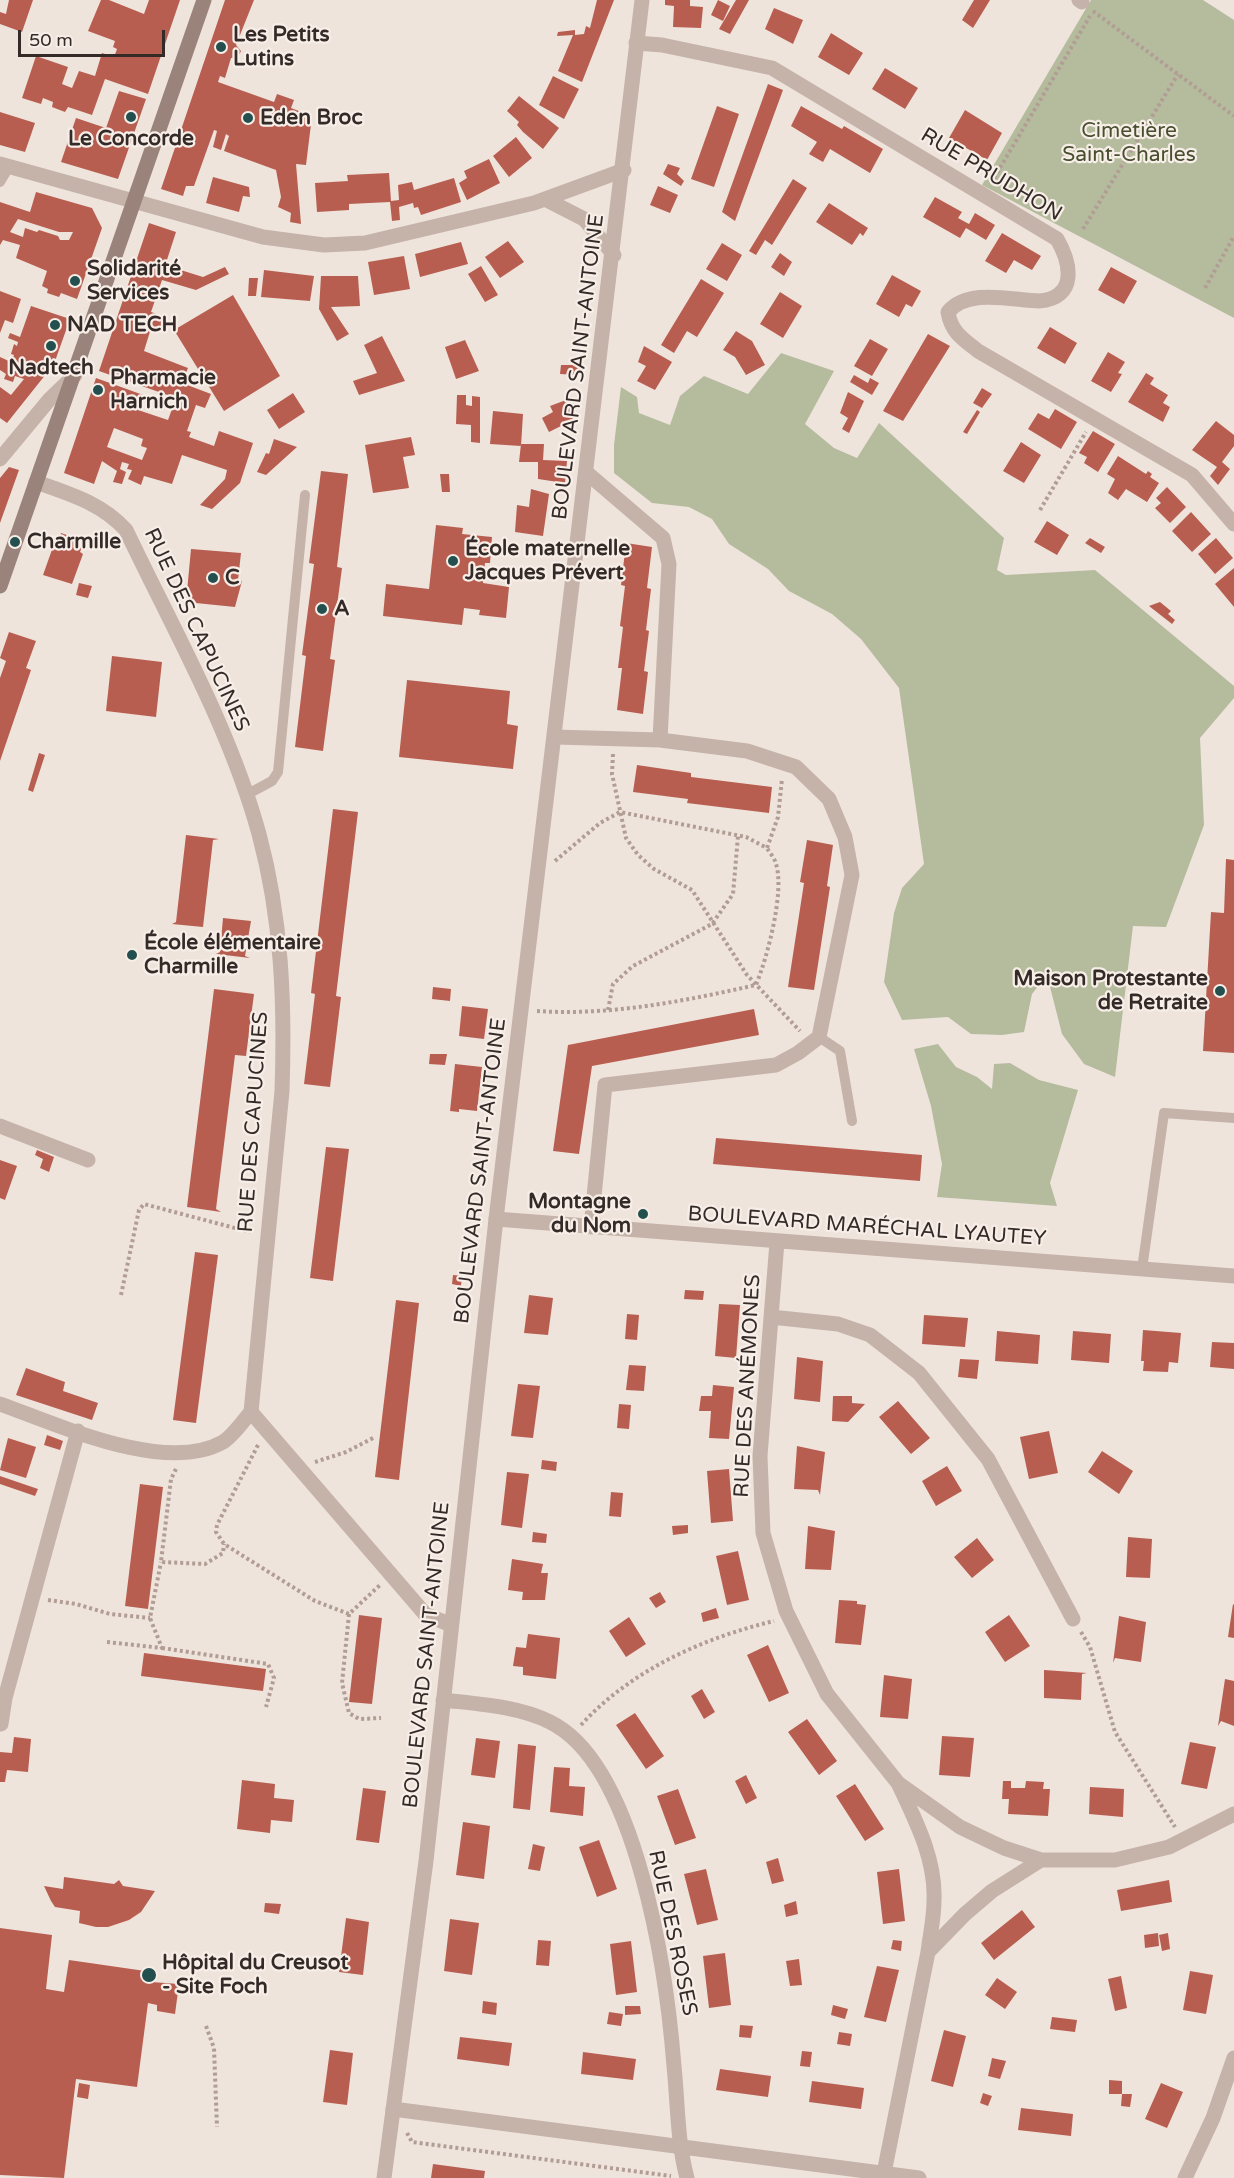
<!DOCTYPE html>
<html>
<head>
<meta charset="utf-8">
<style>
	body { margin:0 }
	#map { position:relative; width:1234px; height:2178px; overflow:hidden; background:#efe4dc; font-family:"Varela Round",sans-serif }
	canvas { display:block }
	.scale { position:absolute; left:18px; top:30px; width:147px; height:27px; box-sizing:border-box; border:3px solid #342b28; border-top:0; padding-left:8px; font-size:18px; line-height:21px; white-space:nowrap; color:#342b28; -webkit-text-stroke:4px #f7eee8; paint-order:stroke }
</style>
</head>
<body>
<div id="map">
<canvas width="1234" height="2178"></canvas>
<div class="scale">50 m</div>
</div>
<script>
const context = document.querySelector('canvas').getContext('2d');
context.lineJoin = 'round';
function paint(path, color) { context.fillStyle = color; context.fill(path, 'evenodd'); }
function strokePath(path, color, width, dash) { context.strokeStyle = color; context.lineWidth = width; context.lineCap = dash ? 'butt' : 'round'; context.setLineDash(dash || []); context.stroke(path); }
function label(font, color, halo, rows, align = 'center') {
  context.font = font + ' "Varela Round",sans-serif'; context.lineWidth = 4.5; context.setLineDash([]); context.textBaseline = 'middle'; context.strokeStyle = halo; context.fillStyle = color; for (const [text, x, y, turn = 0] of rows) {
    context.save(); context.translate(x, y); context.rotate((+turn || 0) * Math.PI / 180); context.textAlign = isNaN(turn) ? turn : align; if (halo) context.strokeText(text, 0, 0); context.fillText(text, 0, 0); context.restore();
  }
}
paint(new Path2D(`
	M1091 0H1203L1234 20V318L982 185Z
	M781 353 834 371 805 424 834 448 857 458 879 423 1004 538 997 570 1006 575 1095 570 1234 686V698L1200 738 1204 825 1166 927 1133 926 1115 1077 1084 1064 1062 1034 1047 975 1032 994 1024 1032 1002 1035 971 1034 948 1017 902 1020 884 982 894 913 902 888 924 864 899 688 861 639 832 614 789 591 768 569 729 544 712 519 689 507 652 503 614 473V445L621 387 637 397 639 413 670 425 680 396 704 376 748 394Z
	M938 1044 956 1067 977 1077 992 1089 994 1064 1010 1063 1039 1080 1078 1090 1050 1183 1057 1206 937 1197 942 1164 931 1106 914 1049Z`), '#b5bc9e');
paint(new Path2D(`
	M9 0H33L22 32 0 24V12L6 14Z
	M101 0H109L144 14 149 0H180L148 94 105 79 92 115 68 107 65 112 52 107 53 102 43 98 41 104 22 98 36 56 68 67 62 84 72 88 79 71 95 76 102 53 114 57 117 49 113 47 115 41 88 31Z
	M225 0H254L236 45 241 51 238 57 231 58 225 78 220 76 218 82 274 102 277 94 294 100 291 108 312 116 306 165 296 164 301 224 290 222 291 213 278 207 281 197 276 170 224 151 229 136 226 134 221 150 213 147 217 131 214 130 194 186H186L183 196 161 189Z
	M597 0H614L582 82 558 71 573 35 557 36 558 32 575 30V35L584 34 586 26 590 28Z
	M665 0H690V6L703 7 701 28 673 27 674 6 665 5Z
	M718 0 730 6 723 21 711 15Z
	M736 0H749L730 34 719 29Z
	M974 0H990L973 28 962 20Z
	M774 8 803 20 793 44 765 29Z
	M831 33 863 53 849 75 818 57Z
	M885 68 918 88 905 109 872 89Z
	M553 76 579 89 564 119 539 105Z
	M768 84 783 90 735 221 722 212Z
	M119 91 146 99 118 179 61 162 76 118 106 128Z
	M519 96 559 128 543 149 523 132 517 125 519 122 507 111Z
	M717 106 739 114 714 187 691 179Z
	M801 106 842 129 844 126 883 149 870 173 830 149 823 162 809 154 817 142 791 126Z
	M965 110 1002 133 987 160 949 138Z
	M0 112 35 123 25 152 0 145Z
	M516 137 532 158 509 177 493 156Z
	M489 159 500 183 467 200 459 183 467 178 464 171Z
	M668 164 680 168 677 174 684 181 681 186 663 174Z
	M389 173 391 201 399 200 398 185 412 182 414 190 454 178 461 202 421 215 418 207 414 208 413 203 399 207 400 220 392 221 390 202 349 204V210L317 212 315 183 348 181 347 175Z
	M213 177 249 187 250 197 243 196 239 212 206 203Z
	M793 179 807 188 772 245 765 240 756 255 749 251Z
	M658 186 678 195 670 213 650 205Z
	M36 192 92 208 102 228 77 299 61 293 59 297 47 293 48 289 42 286 47 271 16 258 20 245 3 240 0 245V202L30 212ZM18 219 59 232H73L69 240H60L58 236 39 230 37 232 25 228 23 237 10 232Z
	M935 197 962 212 958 218 969 224 975 213 995 225 986 240 966 228 960 238 923 217Z
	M829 203 868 228 863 236 860 233 852 245 816 222Z
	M149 223 176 232 164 269 169 271 171 267 203 277 225 267 229 274 196 290 162 280 151 312 163 316 168 323 158 331 152 325 144 351 188 368 182 383 211 394 205 408 196 405 187 431 191 432 189 437 214 446 219 431 253 443 240 483 212 509 200 505 225 479 227 470 182 455 172 484 144 476 141 485 128 479 132 470 127 469 129 464 122 462 120 469 126 472 122 484 113 482 117 471 102 461 94 484 64 473 96 378 146 396 141 411 168 420 176 398 99 371ZM114 428 143 439 141 446 147 448 142 460 107 447Z
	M1002 233 1041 256 1032 270 1014 260 1006 273 985 261Z
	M508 241 524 262 500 278 485 257Z
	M461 242 468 264 420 277 415 254Z
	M722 243 742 255 727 281 706 269Z
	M780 253 792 262 784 276 771 267Z
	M404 256 410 289 374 295 368 262Z
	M481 266 498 295 485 302 468 274Z
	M1111 267 1137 281 1124 304 1098 290Z
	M264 270 314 276 310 301 261 297Z
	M892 275 921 291 912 307 906 304 899 317 876 304Z
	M321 276H358L360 306 331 307 349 334 337 341 319 309Z
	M249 278H258L256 296H248Z
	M701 279 724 293 697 337 687 331 674 353 661 345Z
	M0 291 21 299 13 323 5 320 0 333Z
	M780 292 802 306 783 338 760 324Z
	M233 295 280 376 224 411 174 330Z
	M31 306 70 319 54 364 7 423 0 418V387L11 395 24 379 15 376 13 382 4 379 6 374 0 370V357L11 362 14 355 11 354 14 344 17 346 18 342 8 338 10 333 20 337Z
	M1050 327 1077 343 1065 364 1037 348Z
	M736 331 752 341 765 365 746 375 735 357 723 350Z
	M928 334 950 346 903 421 883 411Z
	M382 336 405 381 359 395 353 381 377 373 364 345Z
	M870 339 888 349 872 376 854 366Z
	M465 340 479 371 456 379 445 347Z
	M644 346 672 362 655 390 637 381 646 366 638 362Z
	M1108 352 1125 362 1118 373 1122 374 1111 392 1091 381Z
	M561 365H579L578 375 560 374Z
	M1146 373 1154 378 1150 384 1168 395 1163 403 1170 407 1163 422 1128 402Z
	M854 375 868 383 870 378 879 383 872 395 850 382Z
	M982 388 992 394 982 408 973 403Z
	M848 392 864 401 849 433 842 429 848 418 840 413Z
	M293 393 305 412 279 429 267 410Z
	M457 395H466V405L472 406V396L480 397V443L471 442V425L456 424Z
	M566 400 575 402 573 420 549 432 542 418 553 412 550 406Z
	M1055 409 1077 422 1061 449 1028 429 1038 413 1049 419Z
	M977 410 980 412 967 434 963 432Z
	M493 411 523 414 521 446 490 444Z
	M1216 421 1234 435V446L1222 462 1230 469 1218 485 1210 476 1217 467 1192 450Z
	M1093 431 1115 444 1098 472 1084 463 1087 457 1079 453Z
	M411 437 415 455 403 457 409 488 373 493 365 445Z
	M274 439 297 447 266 475 257 472 266 453 269 454Z
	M1021 442 1041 455 1024 483 1003 471Z
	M521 444H544L543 460 567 461 565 483 538 479V462H519Z
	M1118 456 1146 474 1148 471 1152 474 1150 477 1159 483 1147 502 1126 489 1118 500 1108 493 1115 479 1107 474Z
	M9 467 19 470 0 523V478Z
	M321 471 348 474 337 567 342 568 330 659 335 660 323 751 295 747 306 656 302 655 314 564 309 563Z
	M440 474H449L450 492H442Z
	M1167 487 1186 507 1170 523 1155 508 1161 503 1156 498Z
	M531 489 549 494 543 536 515 532 517 505 529 507Z
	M1191 512 1211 534 1192 552 1172 531Z
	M1047 521 1069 535 1057 555 1034 542Z
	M436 525 463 528 462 534 492 537 490 563H485L483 583 509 587 506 618 479 615 480 610 464 608 462 625 383 616 386 584 429 589Z
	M61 533 84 541 80 552 83 554 72 584 43 575 54 544 57 545Z
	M1090 538 1105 547 1101 553 1085 543Z
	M1216 538 1233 558 1215 574 1198 554Z
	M626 543 652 547 647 588 651 589 646 630 649 631 644 671 648 672 643 714 617 710 622 668H618L623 627 620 626 625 586 621 585Z
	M191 549 241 553 238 580 242 581 235 607 186 602Z
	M1234 568V607L1215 584Z
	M79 583 92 586 88 598 76 595Z
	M1160 602 1171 611 1168 614 1175 620 1172 624 1149 606Z
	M9 632 36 641 26 668 31 670 0 761V678L6 661 0 658Z
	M112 656 162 662 156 717 106 711Z
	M407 680 510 691 507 724 518 726 513 769 399 757Z
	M39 753 45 755 33 792 28 790Z
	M637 765 691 773V777L772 787 769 813 687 803 688 799 633 792Z
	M333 809 358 812 336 996 341 997 330 1087 304 1084 315 994 311 993Z
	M186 835 219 839 213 840 203 927 172 924 176 922Z
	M807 840 833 845 827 886 830 887 814 990 788 987 804 883 800 882Z
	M1226 859 1234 860V1053L1203 1051 1211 912 1224 913Z
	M223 918 251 921 245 956 250 958 216 954 220 952Z
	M433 987 451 989 450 1001 432 999Z
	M214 989 254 994 246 1056 235 1055 216 1209 221 1212 187 1207Z
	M462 1006 488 1009 484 1039 459 1036Z
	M754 1009 759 1035 592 1066 579 1154 553 1151 568 1045Z
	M430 1054H447L445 1065 429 1064Z
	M455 1064 482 1067 477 1111 459 1109V1112L450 1111Z
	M716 1138 922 1155 920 1181 713 1164Z
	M326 1147 349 1149 333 1281 310 1278Z
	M37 1150 54 1157 49 1172 40 1168 43 1159 35 1155Z
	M0 1160 17 1166 5 1200 0 1198Z
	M195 1252 218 1255 196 1423 173 1420Z
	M453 1275 462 1276 461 1286 452 1284Z
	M685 1290 704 1291 703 1300 684 1299Z
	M529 1295 553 1298 548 1335 524 1333Z
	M396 1300 419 1303 399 1480 375 1477Z
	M719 1304 740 1305 736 1358 715 1356Z
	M627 1314 639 1315 637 1340 625 1339Z
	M924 1315 968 1318 965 1347 922 1344Z
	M1143 1330 1181 1333 1178 1363 1169 1362 1168 1372 1143 1371 1144 1361H1141Z
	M997 1331 1040 1335 1038 1364 995 1361Z
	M1073 1331 1111 1334 1109 1363 1071 1360Z
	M1212 1342 1234 1343V1369L1210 1367Z
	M797 1357 823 1361 820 1402 794 1399Z
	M960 1359 979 1360 977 1379 958 1377Z
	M629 1365 646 1366 644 1391 626 1390Z
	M26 1368 65 1382 63 1391 98 1403 92 1420 16 1395Z
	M518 1384 540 1386 533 1438 511 1436Z
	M713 1385 734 1387 729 1439 709 1438 711 1411H699L701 1396H712Z
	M833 1396H852V1403L865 1404 848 1422 832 1421Z
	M898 1401 930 1438 911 1454 879 1417Z
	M619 1404 631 1405 629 1429 617 1428Z
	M1049 1431 1058 1473 1029 1479 1020 1437Z
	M47 1435 63 1441 60 1450 44 1445Z
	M8 1438 36 1447 26 1478 0 1470Z
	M797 1446 825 1452 820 1495 818 1490 794 1489Z
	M1102 1451 1133 1471 1119 1494 1088 1472Z
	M542 1460 557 1462 556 1471 541 1469Z
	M947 1466 962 1491 936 1506 922 1481Z
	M729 1469 733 1521 711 1523 707 1471Z
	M507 1472 529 1474 522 1528 501 1525Z
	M0 1476 38 1489 35 1496 0 1484Z
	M140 1484 163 1487 148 1609 125 1606Z
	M611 1492 623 1493 621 1517 609 1516Z
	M688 1525V1533L673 1535 672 1526Z
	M808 1526 835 1531 831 1570 805 1569Z
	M533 1532 547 1534 546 1543 532 1542Z
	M1128 1537 1152 1539 1150 1578 1126 1577Z
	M977 1538 994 1560 972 1578 954 1557Z
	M738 1551 749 1600 727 1605 716 1556Z
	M512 1559 543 1564 541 1573H548L545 1600H522L523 1592 508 1590Z
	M660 1592 666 1602 656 1608 649 1598Z
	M839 1600 857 1601V1604L866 1605 861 1645 835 1643Z
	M1233 1604 1234 1605V1638L1228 1637Z
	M716 1608 719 1618 703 1622 701 1613Z
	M359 1615 382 1618 372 1704 349 1702Z
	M1009 1615 1030 1646 1005 1662 985 1632Z
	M1119 1616 1146 1622 1141 1662 1115 1658 1113 1663Z
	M629 1617 646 1644 626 1657 609 1631Z
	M528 1634 560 1638 556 1679 523 1675V1667L513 1666 516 1647 526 1648Z
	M768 1645 789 1693 769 1702 747 1655Z
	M144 1653 266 1669 263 1691 141 1676Z
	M1044 1670 1087 1673 1082 1674 1081 1700 1044 1698Z
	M884 1675 912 1679 908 1719 880 1717Z
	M1225 1679 1234 1681V1726L1221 1721 1218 1726Z
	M702 1689 715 1712 704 1719 691 1696Z
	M635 1713 664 1756 646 1769 616 1725Z
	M807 1719 837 1761 819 1775 788 1732Z
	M942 1736 974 1738 970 1777 939 1775Z
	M14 1737 31 1739 28 1772 7 1770 5 1782H0V1752L12 1753Z
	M476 1738 500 1741 495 1778 471 1775Z
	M1190 1742 1216 1747 1207 1789 1181 1784Z
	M518 1744 536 1746 530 1810 513 1808Z
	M554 1767 570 1768 569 1786 585 1787 583 1816 550 1812Z
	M746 1775 757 1798 746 1804 735 1781Z
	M242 1780 275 1784 274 1798 294 1800 292 1822 271 1820 270 1833 237 1829Z
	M1003 1781H1011V1788H1025L1026 1781 1044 1782 1043 1789H1050L1048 1816 1008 1814 1009 1799H1002Z
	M855 1784 884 1829 865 1841 836 1796Z
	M1090 1787 1124 1789 1123 1817 1089 1814Z
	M363 1788 386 1791 379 1843 356 1840Z
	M678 1789 696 1838 675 1845 657 1796Z
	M463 1822 490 1826 484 1879 456 1875Z
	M599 1840 617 1889 597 1897 579 1847Z
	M533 1844 545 1847 540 1871 528 1869Z
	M778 1858 784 1881 772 1884 766 1862Z
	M706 1869 718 1920 697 1925 684 1874Z
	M899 1869 905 1921 883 1924 877 1872Z
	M64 1877 114 1884 119 1880 123 1886 155 1891 141 1912 129 1920 108 1927H96L79 1923 80 1911 55 1907 51 1901 44 1886 63 1889Z
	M1169 1880 1172 1902 1121 1911 1117 1890Z
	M796 1901 798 1914 786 1917 784 1905Z
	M265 1903 281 1904 279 1914 264 1912Z
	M1022 1910 1035 1927 994 1960 981 1943Z
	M346 1918 369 1922 363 1975 339 1972Z
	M450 1919 479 1923 472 1975 444 1971Z
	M0 1928 52 1935 46 1989 64 1992 69 1960 152 1972 151 1982 179 1984 175 2014 157 2011V2005L148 2003 137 2087 76 2079 64 2178 0 2175Z
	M1158 1933 1159 1946 1145 1948 1144 1935Z
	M1168 1933 1170 1949 1162 1951 1159 1935Z
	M538 1940 551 1941 549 1966 536 1965Z
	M893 1940 902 1941 901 1951 891 1949Z
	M631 1941 637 1992 616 1995 610 1944Z
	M725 1953 731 2005 709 2008 703 1956Z
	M799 1959 802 1985 790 1986 786 1961Z
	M877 1966 899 1970 886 2022 864 2017Z
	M1190 1971 1213 1975 1206 2014 1183 2010Z
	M1121 1976 1127 2008 1115 2011 1108 1979Z
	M997 1978 1017 1992 1005 2009 985 1995Z
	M483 2001 497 2003 496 2015 482 2013Z
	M833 2005 848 2009 845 2019 831 2015Z
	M625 2006H640L641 2014 625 2015Z
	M609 2012 623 2014 621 2026 607 2024Z
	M1052 2017 1077 2020 1075 2032 1050 2029Z
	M740 2025 753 2026 751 2038 739 2037Z
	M944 2030 966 2036 953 2087 931 2081Z
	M839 2032 852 2034 850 2046 837 2044Z
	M460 2037 512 2043 509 2066 457 2059Z
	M330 2050 353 2053 347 2105 323 2102Z
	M802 2051 812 2052 810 2067 800 2066Z
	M583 2052 636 2059 633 2080 581 2074Z
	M992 2058 1006 2061 1000 2079 988 2076Z
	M720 2069 771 2076 768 2097 716 2090Z
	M1109 2080 1122 2081V2094H1109Z
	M812 2081 864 2088 861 2109 809 2102Z
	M79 2083 90 2085 88 2099 77 2097Z
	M1161 2083 1183 2092 1167 2128 1145 2119Z
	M983 2093 992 2096 988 2106 980 2103Z
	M1122 2094H1132L1130 2107 1121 2106Z
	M1021 2108 1073 2114 1071 2136 1018 2130Z
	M433 2164 485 2171 484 2178H431Z`), '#b85e51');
strokePath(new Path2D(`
	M1093 11 1234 116
	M994 178 1090 16
	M1083 229 1178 74
	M1205 288 1234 236
	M1040 510 1086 432
	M613 754 612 774 626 838 638 855 654 869 692 890 747 975 800 1031
	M555 861 600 823 620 812 746 837 767 848 778 817 782 779
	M608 1010 613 984 633 966 712 924 733 894 738 836
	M537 1011C610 1016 685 1001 756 985 767 958 785 892 776 864 775 859 770 853 767 848
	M121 1295 139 1210 144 1204 250 1232
	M258 1445 217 1525 216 1532 224 1544 315 1601 349 1614 380 1585
	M315 1462 346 1452 375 1437
	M176 1469 171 1479 161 1562 205 1564 223 1553 224 1544
	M48 1600 76 1604 110 1614 150 1618
	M349 1614 342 1683 349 1713 359 1719 381 1718
	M1081 1632 1090 1647 1115 1732 1175 1827
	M107 1642 162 1648 150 1618 161 1562
	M162 1648 268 1664 274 1678 266 1707
	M581 1725C631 1670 703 1638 774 1621
	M206 2026 214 2048 217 2127
	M407 2133 412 2142 671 2176`), '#b19d94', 4, [3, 3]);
strokePath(new Path2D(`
	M0 182 9 167
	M246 795 272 781 278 772 305 495
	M819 1037 840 1051 852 1121
	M1142 1269 1164 1113 1234 1118`), '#c5b3a9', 10);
strokePath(new Path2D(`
	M1079 0 1082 2
	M636 43 662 45 772 68 1057 239C1071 263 1078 298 1039 301 1011 300 968 288 948 312 951 332 963 339 978 351L1192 475 1234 524
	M0 164 263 237 324 245 365 243 534 203 624 170
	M545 199 584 219 614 255
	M0 459 49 400 75 375
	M587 473 663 538 669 564 660 740 747 751 796 767 829 799 845 837 852 875 819 1037 798 1053 776 1065 605 1085 591 1227
	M36 482C70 494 101 503 126 530 173 629 230 728 259 834 282 919 285 1004 282 1091L251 1412 425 1614 451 1625
	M555 737 660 740
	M0 1126 88 1160
	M496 1219 1234 1276
	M777 1242 760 1456 763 1533 786 1611 827 1694 898 1783 960 1827 1004 1848 1041 1860H1115L1169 1847 1234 1814
	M771 1317 838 1324 870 1335 919 1373 988 1459 1073 1619
	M0 1404C57 1424 165 1475 223 1442 233 1436 243 1421 251 1412
	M443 1700C478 1704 518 1706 550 1722 638 1765 667 1977 674 2066 678 2105 677 2140 687 2178
	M1 1724 5 1698 78 1431
	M899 1785C916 1821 936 1860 934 1901 934 1918 930 1935 928 1952
	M393 2109 919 2178
	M883 2178 928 1952 965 1914 992 1891 1041 1860`), '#c5b3a9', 15);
strokePath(new Path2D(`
	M384 2178 426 1861 496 1219 642 0
	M1185 2178 1213 2118 1234 2058`), '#c5b3a9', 15);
strokePath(new Path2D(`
	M0 586 204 0`), '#99837b', 15);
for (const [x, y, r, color] of [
	[221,47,6,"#23504e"],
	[131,117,6,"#23504e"],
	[248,118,6,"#23504e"],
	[75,281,6,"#23504e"],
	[55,325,6,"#23504e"],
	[51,346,6,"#23504e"],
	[98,390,6,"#23504e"],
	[15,542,6,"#23504e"],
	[453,561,6,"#23504e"],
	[213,578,6,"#23504e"],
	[322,609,6,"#23504e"],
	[132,955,6,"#23504e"],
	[1220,991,6,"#23504e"],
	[643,1214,6,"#23504e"],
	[149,1975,8,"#23504e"]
]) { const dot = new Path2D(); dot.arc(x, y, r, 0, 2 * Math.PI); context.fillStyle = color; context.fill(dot); strokePath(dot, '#f7eee8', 2); }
label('bold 21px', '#342b28', '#f7eee8', [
	["Les Petits",233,35],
	["Lutins",233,59],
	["Eden Broc",260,118],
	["Le Concorde",131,139,"center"],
	["Solidarité",87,269],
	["Services",87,293],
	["NAD TECH",67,325],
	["Nadtech",51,368,"center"],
	["Pharmacie",110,378],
	["Harnich",110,402],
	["Charmille",27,542],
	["École maternelle",465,549],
	["Jacques Prévert",465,573],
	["C",225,578],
	["A",334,609],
	["École élémentaire",144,943],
	["Charmille",144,967],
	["Maison Protestante",1208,979,"right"],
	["de Retraite",1208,1003,"right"],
	["Montagne",631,1202,"right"],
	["du Nom",631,1226,"right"],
	["Hôpital du Creusot",162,1963],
	["- Site Foch",162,1987]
], 'left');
label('21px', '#474f2f', '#f7eee8', [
	["Cimetière",1129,131],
	["Saint-Charles",1129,155]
]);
label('21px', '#342b28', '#f7eee8', [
	["RUE PRUDHON",991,175,31],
	["BOULEVARD SAINT-ANTOINE",579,367,-83],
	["RUE DES CAPUCINES",196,630,65],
	["RUE DES CAPUCINES",254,1122,-86],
	["BOULEVARD SAINT-ANTOINE",481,1171,-83],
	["BOULEVARD MARÉCHAL LYAUTEY",867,1227,4],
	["RUE DES ANÉMONES",748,1386,-87],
	["BOULEVARD SAINT-ANTOINE",427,1655,-84],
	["RUE DES ROSES",672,1933,78]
]);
</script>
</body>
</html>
